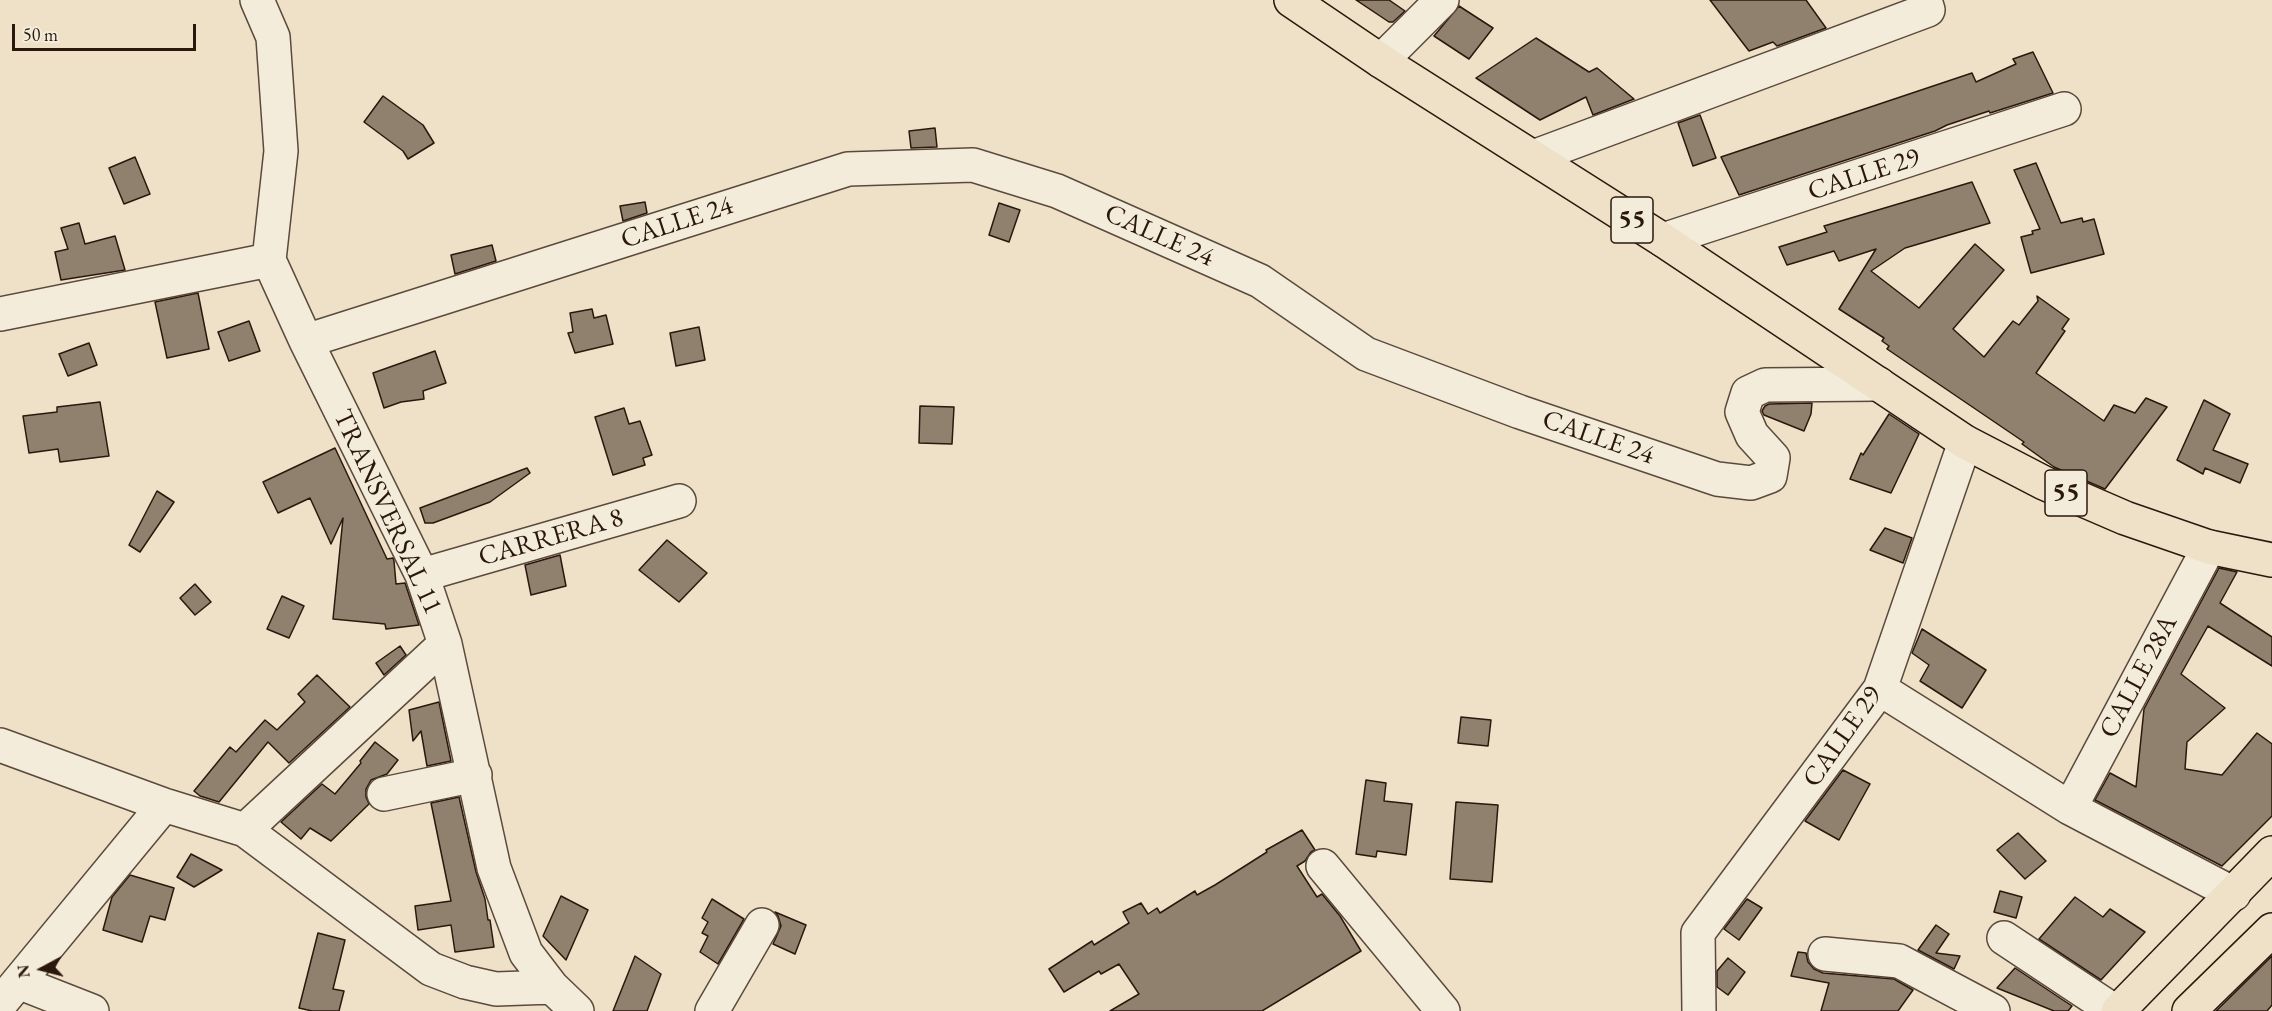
<!DOCTYPE html>
<html>
<head>
<meta charset="utf-8">
<style>
	body { margin:0 }
	#map { position:relative; width:2272px; height:1011px; overflow:hidden; background:#eee1c8; font-family:"EB Garamond",serif }
	canvas { display:block }
	.north { position:absolute; left:12px; top:939px; width:60px; height:60px; -webkit-text-stroke:4px #f4ecdb; paint-order:stroke; rotate:263deg; font-size:16px; font-weight:700; line-height:24px; text-align:center; color:#2a180c }
	.north::after { content:''; display:block; margin:auto; width:21px; height:27px; background:#2a180c; clip-path:polygon(50% 0,100% 100%,50% 72%,0 100%) }
	.scale { position:absolute; left:12px; top:24px; width:184px; height:27px; box-sizing:border-box; border:3px solid #2a180c; border-top:0; padding-left:8px; font-size:18px; line-height:21px; white-space:nowrap; color:#2a180c; -webkit-text-stroke:4px #f4ecdb; paint-order:stroke }
</style>
</head>
<body>
<div id="map">
<canvas width="2272" height="1011"></canvas>
<div class="north">N</div>
<div class="scale">50 m</div>
</div>
<script>
const context = document.querySelector('canvas').getContext('2d');
context.lineJoin = 'round';
function paint(path, color) { context.fillStyle = color; context.fill(path, 'evenodd'); }
function strokePath(path, color, width, dash) { context.strokeStyle = color; context.lineWidth = width; context.lineCap = dash ? 'butt' : 'round'; context.setLineDash(dash || []); context.stroke(path); }
function label(font, color, halo, rows, align = 'center') {
  context.font = font + ' "EB Garamond",serif'; context.lineWidth = 4.5; context.setLineDash([]); context.textBaseline = 'middle'; context.strokeStyle = halo; context.fillStyle = color; for (const [text, x, y, turn = 0] of rows) {
    context.save(); context.translate(x, y); context.rotate((+turn || 0) * Math.PI / 180); context.textAlign = isNaN(turn) ? turn : align; if (halo) context.strokeText(text, 0, 0); context.fillText(text, 0, 0); context.restore();
  }
}
const building = new Path2D(`
	M1356 0H1389L1405 11 1393 22H1389Z
	M1710 0H1806L1826 28 1777 46 1773 42 1749 51Z
	M1459 6 1493 28 1469 59 1434 36Z
	M1536 38 1589 72 1597 68 1634 99 1593 115 1586 97 1540 120 1476 78Z
	M2033 52 2053 93 1990 113 1989 111 1947 125 1935 131 1739 195 1721 157 1972 73 1976 82 2016 64 2013 59Z
	M383 96 423 125 434 143 408 159 403 151 364 122Z
	M1700 115 1716 158 1693 166 1678 123Z
	M935 128 937 147 911 148 909 131Z
	M135 157 150 194 124 204 109 168Z
	M2036 163 2061 223 2082 218 2083 222 2094 219 2104 254 2031 273 2021 237 2033 234 2032 231 2040 229 2014 170Z
	M1972 182 1990 223 1905 248 1871 271 1919 308 1975 244 2004 270 1953 329 1984 357 2013 321 2019 325 2038 301 2037 296 2069 319 2062 329 2065 331 2036 373 2104 421 2114 405 2135 413 2146 398 2167 407 2105 489 2054 467 2022 444 2024 442 1887 349 1889 346 1882 341 1884 338 1839 309 1876 249 1839 261 1834 251 1787 265 1779 247 1827 232 1824 226Z
	M645 202 647 213 623 221 620 206Z
	M999 203 1020 210 1009 242 989 235Z
	M79 223 85 244 115 236 125 270 61 280 55 252 68 249 61 228Z
	M492 245 496 261 455 274 451 255Z
	M198 293 209 349 167 358 155 302Z
	M592 309 594 318 606 315 613 344 575 353 568 333 573 332 570 313Z
	M249 321 260 351 229 361 218 332Z
	M699 327 705 360 676 366 670 333Z
	M89 343 97 365 68 376 59 354Z
	M435 351 446 383 423 391 424 399 401 402 384 408 373 373Z
	M2204 400 2230 414 2213 450 2248 464 2240 483 2205 468 2203 474 2177 460Z
	M100 402 109 456 60 462 58 449 29 453 23 416 57 412V407Z
	M1812 403 1811 414 1804 431 1764 415 1762 411 1765 406 1769 404Z
	M920 406 954 407 952 444 919 443Z
	M624 408 629 424 640 421 652 455 643 458 645 465 613 475 595 417Z
	M1889 414 1919 434 1891 493 1850 479 1861 453 1863 455Z
	M335 448 387 559 393 558 394 561 396 584 405 583 419 625 386 629 385 624 333 619 343 518 331 544 310 498 278 513 263 482Z
	M527 468 530 473 490 502 433 523H425L420 508Z
	M157 491 174 502 140 552 129 545Z
	M1885 528 1912 538 1903 563 1870 550Z
	M667 540 707 573 679 602 639 570Z
	M560 555 566 586 531 595 525 565Z
	M2219 568 2237 572 2220 603 2272 637V666L2208 626 2181 674 2225 708 2187 742 2185 769 2222 775 2257 733 2272 744V816L2222 866 2095 800 2110 773 2136 787 2144 709Z
	M195 584 211 602 195 615 180 598Z
	M282 596 304 606 289 638 267 629Z
	M1922 629 1986 670 1962 708 1920 681 1929 665 1912 653Z
	M400 646 406 655 384 675 376 663Z
	M317 675 350 707 289 763 268 742 219 802 200 796 194 791 230 747 236 752 265 720 277 730 305 702 298 694Z
	M439 702 451 761 427 766 421 731 413 741 409 710Z
	M1461 717 1491 720 1488 746 1458 743Z
	M375 742 398 760 387 774 371 780 366 789V797L369 804 331 841 310 828 301 839 281 822 322 784 335 794 361 763 360 761Z
	M1843 770 1870 784 1839 840 1805 821Z
	M1366 780 1386 783 1384 801 1412 804 1406 855 1377 851 1376 857 1356 854Z
	M459 797 476 872 485 899 488 920H490L494 947 455 952 451 925 418 930 415 906 451 901 431 803Z
	M1456 802 1498 805 1492 882 1450 879Z
	M1302 830 1315 850 1311 852 1305 861 1297 866 1317 897 1322 894 1340 916 1361 951 1262 1011H1110L1139 994 1119 964 1101 974 1099 971 1064 992 1049 969 1092 941 1094 945 1129 923 1123 912 1141 903 1148 914 1157 908 1160 913 1195 891 1197 895 1215 885 1267 852 1266 850Z
	M2018 833 2046 861 2025 879 1997 850Z
	M191 854 222 870 194 887 177 877Z
	M130 875 174 888 165 920 150 916 142 942 103 930 112 897Z
	M2000 891 2022 897 2016 918 1994 912Z
	M561 896 588 910 566 960 543 936Z
	M2075 897 2103 917 2110 909 2145 932 2101 980 2039 939Z
	M712 899 744 919 718 964 700 952 708 936 702 933 708 922 702 918Z
	M1747 899 1762 908 1739 940 1724 929Z
	M775 912 806 925 795 954 773 944 781 926 778 916Z
	M1936 925 1949 934 1936 953 1960 956 1954 969 1918 950Z
	M318 933 345 940 333 989 344 991 339 1011H312L299 1008Z
	M1798 952 1806 953 1808 962 1814 969 1823 973 1894 979 1913 990 1898 1011H1821L1829 983 1791 976Z
	M635 956 661 974 647 1011H613Z
	M2272 956V1005L2267 1011H2216Z
	M1728 958 1745 972 1728 995 1717 987V971Z
	M2015 968 2072 1006 2068 1011H2054L1997 988Z`);
paint(building, '#90816e');
strokePath(building, '#2a180c', 1.5);
const minor = new Path2D(`
	M257 0 273 37 281 151 269 260 306 341 422 575 445 644 494 868 526 953 552 987 577 1011
	M1381 61 1442 0
	M1533 157 1928 10 1925 0
	M1663 240 2064 109
	M0 314 269 260
	M306 341 848 169 973 165 1057 191 1260 281 1366 354 1520 412 1717 479 1751 483 1770 476 1773 458 1752 435 1742 412 1748 393 1765 385 1879 384
	M422 575 679 501
	M1880 689 2070 808 2234 894
	M0 745 164 805 245 830 431 969 465 982 496 989 552 987
	M384 794 475 775
	M2070 808 2209 547
	M245 830 445 644
	M1323 866 1443 1011
	M2004 938 2114 1011
	M1825 954 1899 961 1993 1011
	M18 982 92 1011
	M0 1004 164 805
	M712 1011 762 925
	M1699 1011 1698 933 1880 689 1965 442`);
const major = new Path2D(`
	M2118 1011 2272 853
	M2189 1011 2272 930`);
const highway = new Path2D(`
	M1291 0 1381 61 1663 240 1965 442 2044 483 2125 518 2209 547 2272 560`);
strokePath(minor, '#5b4a3b', 36);
strokePath(major, '#2a180c', 36);
strokePath(highway, '#2a180c', 36);
strokePath(minor, '#f4ecdb', 33);
strokePath(major, '#eee1c8', 33);
strokePath(highway, '#eee1c8', 33);
for (const [x, y, w] of [
	[1632,220,42],
	[2066,493,42]
]) { const box = new Path2D(); box.roundRect(x - w / 2, y - 23, w, 46, 4.5); context.fillStyle = '#f4ecdb'; context.fill(box); strokePath(box, '#2a180c', 1.5); }
label('bold 26px', '#2a180c', null, [
	["55",1632,220],
	["55",2066,493]
]);
label('27px', '#2a180c', '#f4ecdb', [
	["CALLE 29",1864,175,-18],
	["CALLE 24",677,223,-18],
	["CALLE 24",1159,236,24],
	["CALLE 24",1598,438,19],
	["TRANSVERSAL 11",387,512,65],
	["CARRERA 8",551,538,-16],
	["CALLE 28A",2139,677,-62],
	["CALLE 29",1843,737,-55]
]);
</script>
</body>
</html>
